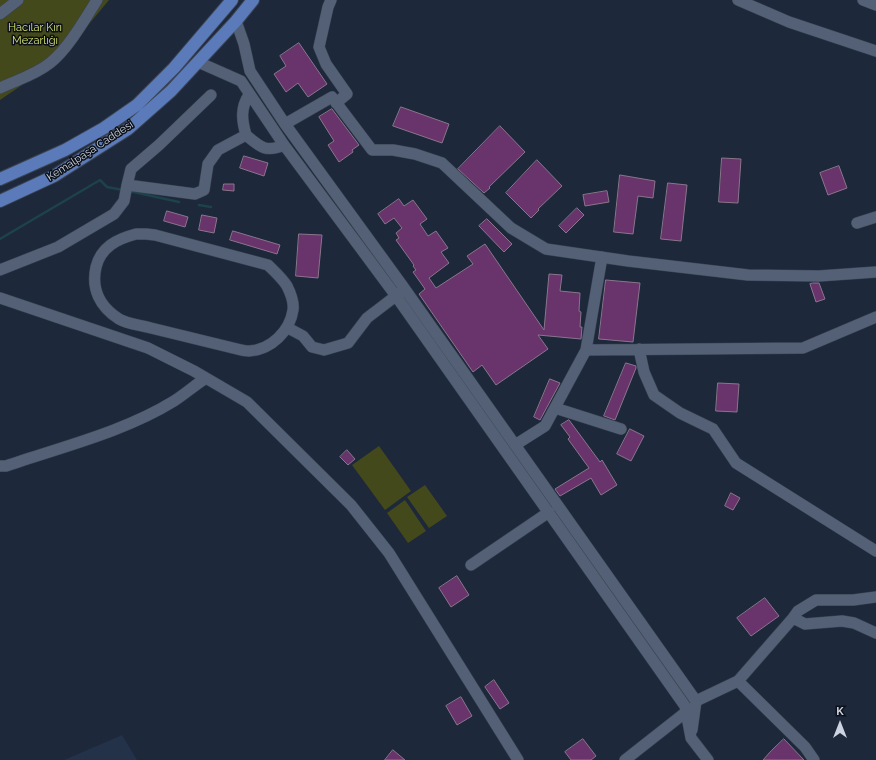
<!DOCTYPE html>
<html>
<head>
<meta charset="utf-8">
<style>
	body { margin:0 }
	#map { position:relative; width:876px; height:760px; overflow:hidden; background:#1d283b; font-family:Raleway,sans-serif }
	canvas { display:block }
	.north { position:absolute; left:820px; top:704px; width:40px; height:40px; -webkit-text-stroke:3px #0c1119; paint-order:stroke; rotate:0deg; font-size:11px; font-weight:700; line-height:16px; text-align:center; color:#cdd4e1 }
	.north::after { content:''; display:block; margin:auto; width:14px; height:18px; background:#cdd4e1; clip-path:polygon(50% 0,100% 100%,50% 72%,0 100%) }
</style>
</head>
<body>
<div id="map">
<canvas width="876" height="760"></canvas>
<div class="north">K</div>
</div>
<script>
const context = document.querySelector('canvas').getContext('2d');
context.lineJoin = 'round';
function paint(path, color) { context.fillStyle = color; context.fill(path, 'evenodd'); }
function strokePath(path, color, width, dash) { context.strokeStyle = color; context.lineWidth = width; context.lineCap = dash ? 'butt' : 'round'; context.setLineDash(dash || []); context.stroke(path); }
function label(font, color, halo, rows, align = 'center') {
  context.font = font + ' Raleway,sans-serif'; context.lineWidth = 3; context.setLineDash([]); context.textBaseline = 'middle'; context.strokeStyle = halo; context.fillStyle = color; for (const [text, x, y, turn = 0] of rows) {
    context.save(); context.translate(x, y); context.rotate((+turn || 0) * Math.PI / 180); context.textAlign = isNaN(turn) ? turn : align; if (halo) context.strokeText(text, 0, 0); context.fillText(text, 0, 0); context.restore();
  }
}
paint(new Path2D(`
	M122 735 137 760H64Z`), '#233149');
paint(new Path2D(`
	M0 0H109L60 59 0 100Z
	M379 446 411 491 385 510 352 465Z
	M425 485 447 516 429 528 407 497Z
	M405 500 426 531 408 543 387 513Z`), '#44491b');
strokePath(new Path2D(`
	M129 191 179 202
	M199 205 211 207
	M0 239 100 180 107 187 123 190`), '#1d424a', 2.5);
const building = new Path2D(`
	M299 43 327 84 308 97 298 83 286 92 274 74 286 66 280 56Z
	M401 107 449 124 442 143 393 126Z
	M332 109 359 145 352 150 353 152 339 162 328 145 334 141 319 117Z
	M500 126 525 152 489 187 490 188 484 193 458 169Z
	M244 156 268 163 264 176 240 168Z
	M722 158 741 159 738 203 719 202Z
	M537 160 562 186 538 209 539 210 531 218 506 193Z
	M839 166 847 188 828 195 820 173Z
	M620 175 655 181 653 198 638 196 633 234 614 232Z
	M668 183 687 185 681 241 661 239Z
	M224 184H234V191L223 190Z
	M607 191 609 202 585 206 583 195Z
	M399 199 404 206 413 200 427 219 420 224 428 236 436 231 448 248 441 252 449 263 429 278 436 288 473 264 467 256 485 244 544 330 549 274 562 275 560 291 580 293 579 311 581 312 580 327H582L581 339 538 335 548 349 496 385 482 365 473 372 419 294 425 289 413 272 416 270 413 266 414 265 396 240 399 238 396 233 402 228 394 218 385 224 378 214Z
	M577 208 584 215 566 233 559 226Z
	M167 211 188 217 185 227 164 221Z
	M202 215 217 218 214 233 199 230Z
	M487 219 512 244 504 252 479 226Z
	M233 231 280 245 277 254 230 240Z
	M299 234 322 235 318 278 296 276Z
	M606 280 640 283 633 342 599 339Z
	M813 283H819L825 299 816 302 810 284Z
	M626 363 636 366V368L615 420 604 416Z
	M550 379 560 383 540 420 534 417Z
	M718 383 739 384 737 412 716 411Z
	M569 420 600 462 602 460 617 485 601 495 591 478 560 496 555 489 589 468 568 439 570 437 561 425Z
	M630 429 644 436 631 461 617 454Z
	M347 450 355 459 348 465 340 457Z
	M731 493 740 498 733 510 725 506Z
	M457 576 469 595 451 607 439 588Z
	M765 598 779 616 751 636 737 618Z
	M494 680 509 703 500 709 485 687Z
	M461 697 472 716 457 725 446 706Z
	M583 739 596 756 591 760H571L565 752Z
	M784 739 804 760H763L771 751Z
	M393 750 405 760H385Z`);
paint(building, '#69336b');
strokePath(building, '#8a768b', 1);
const minor = new Path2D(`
	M331 0 328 7 319 47 326 64 347 94 336 103
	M738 0 789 22 876 51
	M863 0 876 5
	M0 14 18 0
	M236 21 244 44 250 71 285 124 402 285 696 701 692 730
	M198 62 241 81 284 145 396 296 685 706 691 738 708 760
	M0 88C17 80 35 75 50 63 68 49 85 19 97 0
	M211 95 159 145 131 169 127 185 195 194 204 190 208 164 218 150 246 135C242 121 240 108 249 95
	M285 124 332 97 372 150H393L415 154 442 163 511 228 546 249 628 261 748 275 819 276 876 272
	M246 135C260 147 266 153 284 145
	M857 223 876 217
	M136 234H146L155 235 268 265C275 272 282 278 287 286 290 292 294 303 293 310 290 331 271 350 249 351 245 351 241 350 237 349 208 342 180 335 151 328 141 325 127 324 119 319 100 307 91 289 96 267 101 247 117 239 136 234Z
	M0 270 58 247 114 214 124 201 127 185
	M0 298 148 348 194 371 247 402 351 505 389 553 518 760
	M288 328 303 336 312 347 324 350 348 343 367 318 401 292
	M639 349 644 372 654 395 680 413 713 429 736 463 876 551
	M586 350 602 257
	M555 408 621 429
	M515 445 545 426 586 350 803 348 876 317
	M0 466H6C61 447 124 432 174 401 185 394 195 385 206 378
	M471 565 549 512
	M793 618 798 611 816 600H853L876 597
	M738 681 805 747 814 760
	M696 701 738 681 793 618 805 624 842 621 854 623 876 633
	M625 760 686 712`);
const major = new Path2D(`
	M0 179 65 150 104 128 137 105 174 68 232 0
	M0 201 54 176 128 129 171 91 236 21 253 0`);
strokePath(minor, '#3a4353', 12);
strokePath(major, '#3a4353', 14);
strokePath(minor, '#536076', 11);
strokePath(major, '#5b7ab9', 12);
label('11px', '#d8e571', '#0c1119', [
	["Hacılar Kırı",35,28],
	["Mezarlığı",35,41]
]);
label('11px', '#cdd4e1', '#0c1119', [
	["Kemalpaşa Caddesi",90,151,-33]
]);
</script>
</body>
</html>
